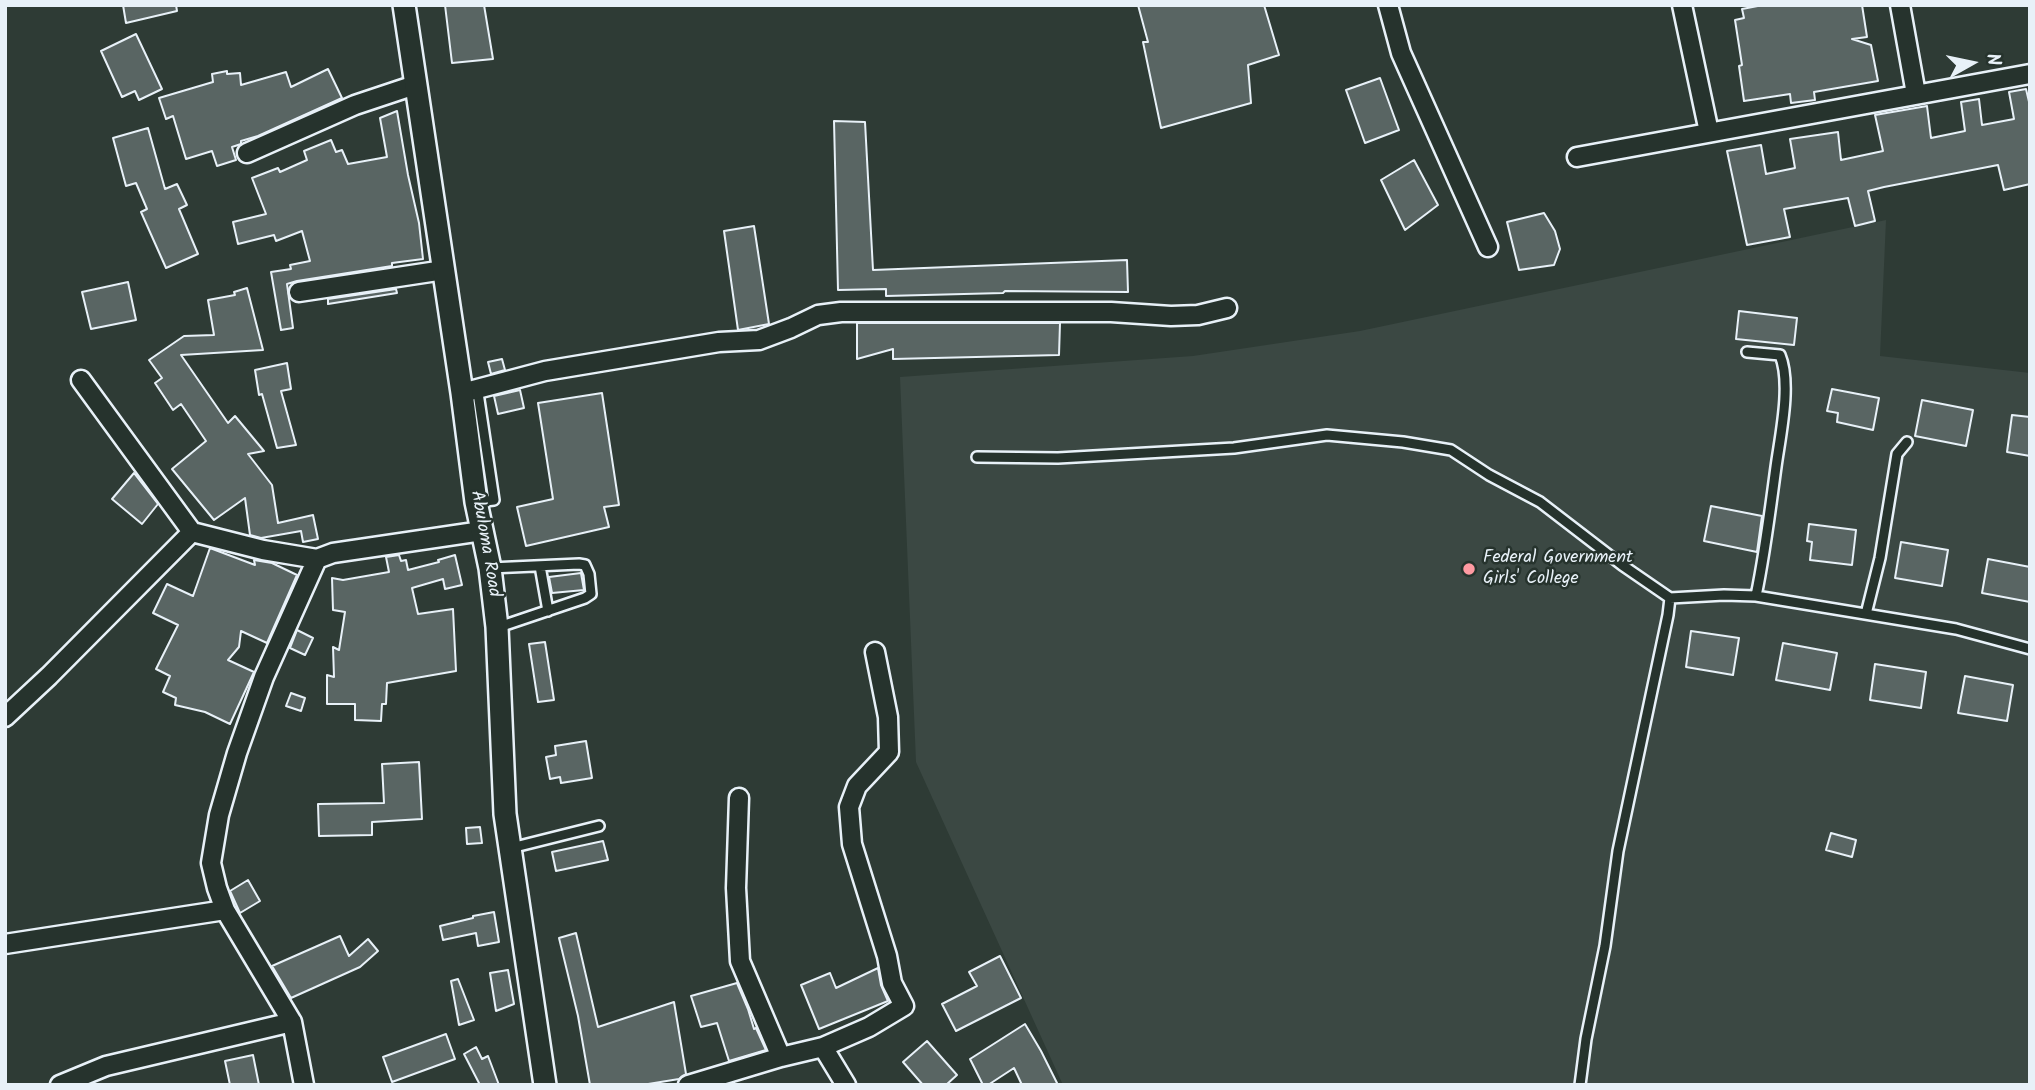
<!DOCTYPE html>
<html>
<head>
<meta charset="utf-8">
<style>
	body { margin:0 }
	#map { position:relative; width:2035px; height:1090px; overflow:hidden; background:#2e3b35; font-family:Kalam,sans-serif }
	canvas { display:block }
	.frame { position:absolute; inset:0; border:7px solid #e8f1f8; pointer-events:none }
	.north { position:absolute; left:1937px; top:28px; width:70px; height:70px; -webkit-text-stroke:5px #26332d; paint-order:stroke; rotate:81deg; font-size:19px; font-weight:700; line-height:28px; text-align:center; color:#e8f1f8 }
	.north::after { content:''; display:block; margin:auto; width:24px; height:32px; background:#e8f1f8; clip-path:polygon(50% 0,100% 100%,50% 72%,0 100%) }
</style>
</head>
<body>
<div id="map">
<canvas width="2035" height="1090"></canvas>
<div class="frame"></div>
<div class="north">N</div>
</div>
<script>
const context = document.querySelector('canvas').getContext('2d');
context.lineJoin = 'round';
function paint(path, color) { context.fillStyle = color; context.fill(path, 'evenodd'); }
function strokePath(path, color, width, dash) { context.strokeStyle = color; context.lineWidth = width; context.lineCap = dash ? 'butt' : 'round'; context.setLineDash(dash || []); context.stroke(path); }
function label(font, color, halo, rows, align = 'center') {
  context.font = font + ' Kalam,sans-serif'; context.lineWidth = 5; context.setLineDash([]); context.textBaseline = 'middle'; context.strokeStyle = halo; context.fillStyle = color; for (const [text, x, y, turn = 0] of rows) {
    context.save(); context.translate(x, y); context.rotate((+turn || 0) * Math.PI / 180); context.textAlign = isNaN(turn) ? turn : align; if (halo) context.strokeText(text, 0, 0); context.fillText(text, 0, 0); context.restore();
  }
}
paint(new Path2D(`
	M1886 220 1880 356 2030 373V1085H1063L916 762 900 377 1193 356 1360 331Z`), '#3b4843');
const building = new Path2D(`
	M123 5H176L177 11 126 23Z
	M445 5H484L493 59 452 63Z
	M1138 5H1264L1279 55 1248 65 1251 103 1161 128 1143 42H1148Z
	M1763 5H1862L1867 37 1852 39 1871 45 1878 81 1814 92 1815 100 1791 103 1790 94 1744 101 1739 66 1742 65 1735 20 1744 18 1742 9Z
	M136 34 162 89 139 100 135 91 122 97 101 51Z
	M328 69 342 98 258 136 241 141V144L232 147 236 160 217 166 212 151 186 159 173 116 166 119 159 98 213 82 212 74 227 71V74L240 73 241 85 286 72 291 87Z
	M1380 78 1399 130 1365 143 1346 90Z
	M2026 89 2030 106V184L2004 190 1998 165 1884 187 1868 191 1875 221 1855 226 1848 198 1784 209 1790 237 1747 245 1727 151 1761 145 1766 174 1795 168 1790 139 1838 132 1841 160 1883 151 1875 115 1927 106 1931 138 1965 131 1961 102 1979 99 1982 125 2014 119 2009 92Z
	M397 111 408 175 419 223 423 259 392 263V266L297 281 287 284 293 328 281 330 271 272 291 269 290 265 310 261 302 231 276 241 274 235 238 244 233 222 266 214 252 178 278 168 280 172 307 160 304 151 331 140 336 152 342 150 348 164 387 157 380 118Z
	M834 121 865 122 873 270 1127 260 1128 292 1005 291 1003 293 886 296V289L838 290Z
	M148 128 165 189 177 184 187 205 179 209 198 254 166 268 141 212 147 209 136 183 126 186 113 138Z
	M1414 160 1438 205 1405 230 1381 180Z
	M1544 213 1555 231 1560 249 1554 265 1519 270 1507 222Z
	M754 226 769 324 738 330 724 231Z
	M128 282 136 320 91 329 82 292Z
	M247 288 263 350 181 355 228 423 235 416 264 451 248 454 272 485 278 523 313 515 318 539 303 542 301 531 261 538 250 535 245 498 214 520 172 469 206 441 181 404 173 410 155 383 162 378 149 360 184 336 214 335 208 300 235 295 234 292Z
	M396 289 397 293 328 304V299Z
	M1739 311 1797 318 1794 345 1736 339Z
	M857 323H1060L1059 355 893 359V349L857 359Z
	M502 359 505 370 491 374 488 362Z
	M287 363 291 389 281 391 296 445 277 448 262 394 259 395 255 370Z
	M1832 389 1879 398 1873 430 1837 422 1838 413 1827 411Z
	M520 390 524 408 498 414 494 396Z
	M602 393 619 505 604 507 609 527 526 546 517 507 553 499 538 403Z
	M1922 400 1973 410 1966 446 1915 436Z
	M2012 415 2030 417V456L2007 452Z
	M134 473 158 504 142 524 112 499Z
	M1711 506 1762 516 1757 552 1704 541Z
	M1809 524 1856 530 1852 565 1810 560 1812 542 1807 541Z
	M1901 542 1948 550 1942 586 1895 578Z
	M210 548 255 565 254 560 272 563 297 575 267 643 241 631 239 647 228 660 254 672 230 724 205 712 175 705 176 698 163 692 170 676 156 669 178 625 153 613 167 584 193 596Z
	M399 555 401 561 406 560 408 570 439 562 438 560 455 555 462 585 445 589 443 579 412 588 418 614 453 609 456 671 387 683 386 704H382L381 721 355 720V704H327V675L334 677 333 647 339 650 345 612 333 610 332 578 343 580 389 572 386 557Z
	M1988 559 2030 567V602L1982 593Z
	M581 573 584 590 552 593 549 577Z
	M297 630 313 638 305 655 290 648Z
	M1691 631 1739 638 1733 675 1686 667Z
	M545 642 554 700 538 702 529 644Z
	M1783 643 1837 653 1830 690 1776 680Z
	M1875 664 1926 672 1921 708 1870 700Z
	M1965 676 2013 685 2007 721 1958 713Z
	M291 693 305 698 301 711 286 706Z
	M586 741 592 778 561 783 560 777 550 779 546 757 556 755 555 746Z
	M419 762 422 819 372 822V835L319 836 318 804 384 803 382 764Z
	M480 827 482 843 467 844 466 828Z
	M1831 833 1856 840 1852 857 1826 850Z
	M603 841 608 860 556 871 552 852Z
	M248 880 260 901 240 913 230 891Z
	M494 912 499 942 478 946 476 933 443 940 440 926 473 918V916Z
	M576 933 598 1027 674 1002 686 1074 679 1079 642 1085H590L578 1016 559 938Z
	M340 936 349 956 368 939 378 951 360 967 291 998 272 966Z
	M1000 956 1021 998 956 1031 942 1004 977 986 969 972Z
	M878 968 881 985 888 1001 819 1029 801 985 830 973 836 988Z
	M508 970 514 1004 496 1011 490 973Z
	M458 979 474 1020 459 1025 451 981Z
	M737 983 748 1009 754 1029 756 1028 766 1050 729 1061 717 1023 701 1027 691 996Z
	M1025 1024 1041 1051 1058 1085H1022L1014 1068 988 1085H983L970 1059Z
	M446 1034 455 1059 392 1082 383 1057Z
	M927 1041 957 1075 946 1085H923L903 1062Z
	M476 1047 482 1059 488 1056 499 1085H480L464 1054Z
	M253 1055 259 1085H230L225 1061Z`);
paint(building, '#596563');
strokePath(building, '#e8f1f8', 2);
const service = new Path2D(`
	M1747 352 1780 355C1792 384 1780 437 1776 467 1770 511 1765 553 1756 596
	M977 457 1058 458 1234 448 1327 435 1403 442 1451 450 1489 475 1540 502 1622 565 1670 598
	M476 502 494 500 478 393
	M540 566 548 611
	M490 568 579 564 585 565 589 574 591 594 585 598 499 627
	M1866 614 1880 558 1897 454 1907 442
	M511 848 599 826
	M1580 1085 1586 1039 1605 946 1618 851 1668 615 1670 598 1724 595 1756 596 1956 629 2030 649`);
const minor = new Path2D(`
	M1388 5 1401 53 1488 247
	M1682 5 1709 132
	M1900 5 1916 94
	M247 153 355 105 415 85
	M1577 157 2030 74
	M299 292 444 270
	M81 380 192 532 263 550 317 559 333 553 482 531
	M462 393 545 371 719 342 759 340 791 328 818 315 841 312H1111L1171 316 1198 315 1227 308
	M5 717 49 676 192 532
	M739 798 736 888 740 961 781 1057
	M5 944 225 910
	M823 1047 846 1085
	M60 1085 106 1066 292 1022
	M304 1085 292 1022 225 910 217 888 211 863 219 815 237 753 264 677 317 559
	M688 1085 781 1057 823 1047 869 1027 904 1006 892 983 887 956 852 844 849 807 857 786 889 752 888 717 875 652`);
const tertiary = new Path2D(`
	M404 5 462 393 476 502 490 568 497 627 505 814 545 1085`);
strokePath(service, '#e8f1f8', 14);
strokePath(minor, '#e8f1f8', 23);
strokePath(tertiary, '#e8f1f8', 26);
strokePath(service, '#26332d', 9);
strokePath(minor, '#26332d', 18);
strokePath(tertiary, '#26332d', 21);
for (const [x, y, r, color] of [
	[1469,569,7,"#ff9aa2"]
]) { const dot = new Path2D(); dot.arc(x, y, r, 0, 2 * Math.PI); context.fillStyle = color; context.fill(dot); strokePath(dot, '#26332d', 2.5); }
label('18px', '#e8f1f8', '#26332d', [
	["Abuloma Road",484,544,80]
]);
label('18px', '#e8f1f8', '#26332d', [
	["Federal Government",1483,559],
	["Girls' College",1483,580]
], 'left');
</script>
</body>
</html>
